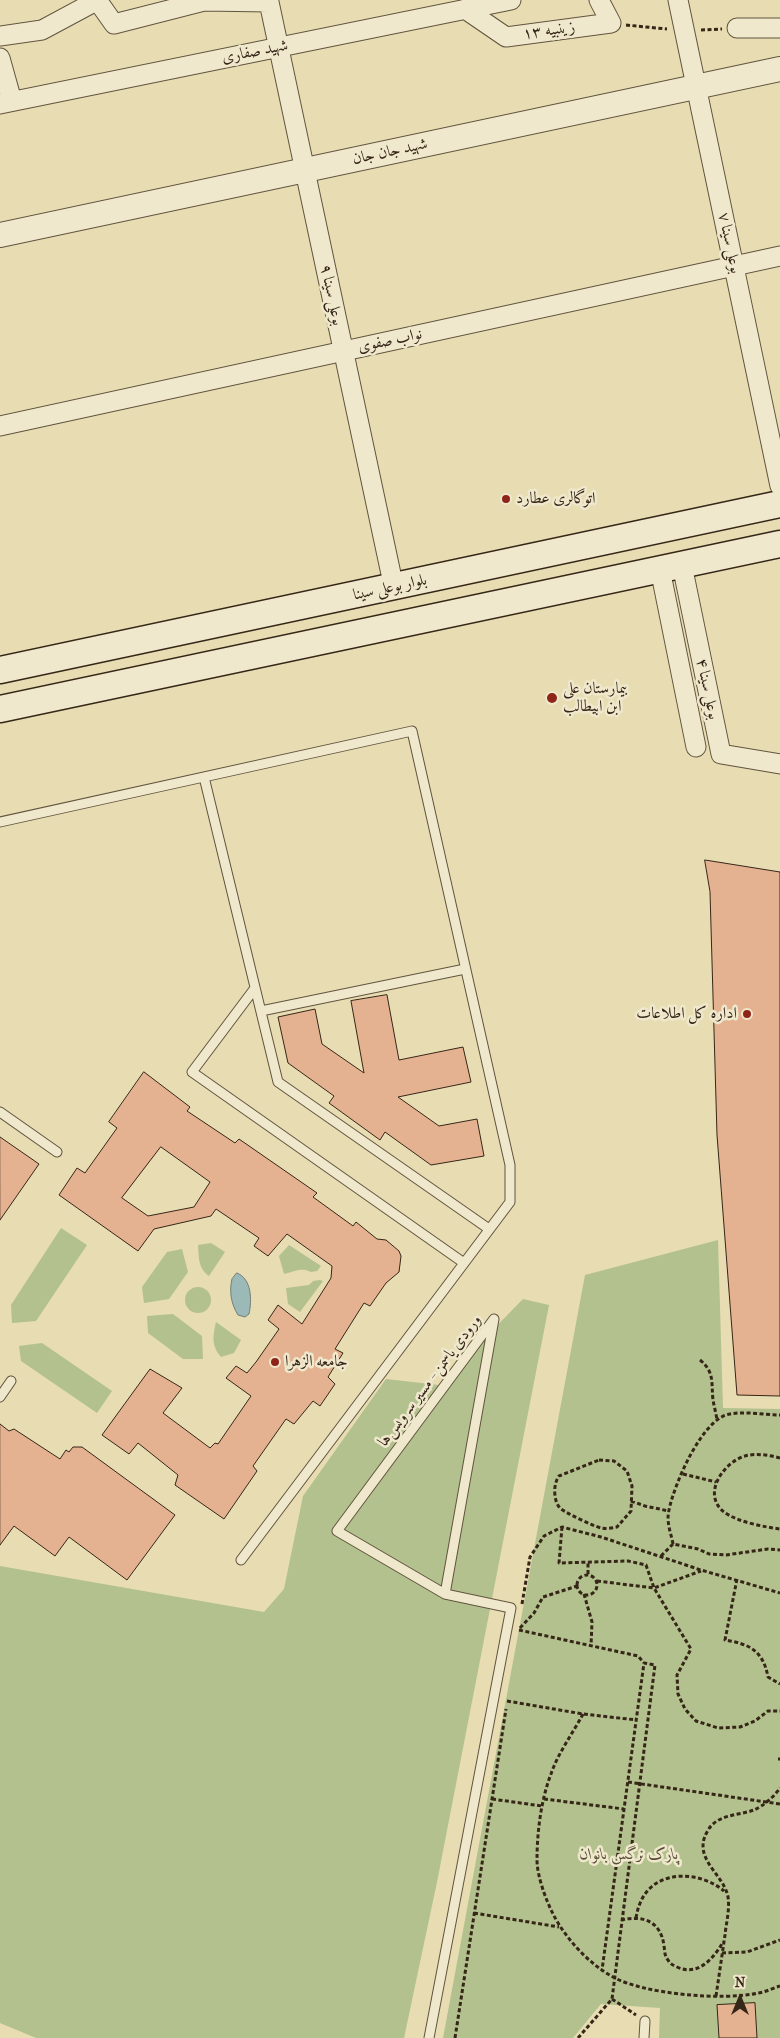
<!DOCTYPE html>
<html>
<head>
<meta charset="utf-8">
<style>
	body { margin:0 }
	#map { position:relative; width:780px; height:2038px; overflow:hidden; background:#e7dcb2; font-family:"IM FELL French Canon",serif }
	canvas { display:block }
	.north { position:absolute; left:715px; top:1973px; width:50px; height:50px; -webkit-text-stroke:4px #efe8cd; paint-order:stroke; rotate:0deg; font-size:14px; font-weight:700; line-height:20px; text-align:center; color:#362617 }
	.north::after { content:''; display:block; margin:auto; width:18px; height:22px; background:#362617; clip-path:polygon(50% 0,100% 100%,50% 72%,0 100%) }
</style>
</head>
<body>
<div id="map">
<canvas width="780" height="2038"></canvas>
<div class="north">N</div>
</div>
<script>
const context = document.querySelector('canvas').getContext('2d');
context.lineJoin = 'round';
function paint(path, color) { context.fillStyle = color; context.fill(path, 'evenodd'); }
function strokePath(path, color, width, dash) { context.strokeStyle = color; context.lineWidth = width; context.lineCap = dash ? 'butt' : 'round'; context.setLineDash(dash || []); context.stroke(path); }
function label(font, color, halo, rows, align = 'center') {
  context.font = font + ' "IM FELL French Canon",Amiri,serif'; context.lineWidth = 5; context.setLineDash([]); context.textBaseline = 'middle'; context.strokeStyle = halo; context.fillStyle = color; for (const [text, x, y, turn = 0] of rows) {
    context.save(); context.translate(x, y); context.rotate((+turn || 0) * Math.PI / 180); context.textAlign = isNaN(turn) ? turn : align; if (halo) context.strokeText(text, 0, 0); context.fillText(text, 0, 0); context.restore();
  }
}
paint(new Path2D(`
	M61 1228 87 1245 36 1321 12 1323 11 1305Z
	M718 1240 723 1408 780 1409V2038H659L660 2008 601 2004 573 2038H443L585 1275Z
	M211 1243 225 1252 209 1276C198 1268 199 1258 198 1245Z
	M289 1245 321 1266 317 1271 311 1272C301 1267 294 1272 284 1274L279 1256Z
	M182 1249 188 1272 169 1299 144 1303 142 1287 167 1252Z
	M320 1280 323 1281 300 1312 288 1304 286 1288 309 1285 313 1281Z
	M185 1300a13 13 0 1 1 26 0a13 13 0 1 1-26 0Z
	M523 1299 549 1305 437 1882 404 2038H36L0 2023V1566L264 1612 284 1589 303 1496 386 1379 439 1385Z
	M173 1314 202 1336 203 1359H183L148 1333 147 1316Z
	M216 1322 241 1340 234 1353 221 1357C211 1345 213 1336 216 1322Z
	M42 1343 112 1391 97 1413 21 1361 19 1346Z`), '#b3c18e');
const water = new Path2D(`
	M237 1273C252 1279 252 1300 249 1314L245 1317 238 1315C231 1304 229 1291 232 1279Z`);
paint(water, '#9bb9b7');
strokePath(water, '#737e77', 1);
const building = new Path2D(`
	M705 860 780 872V1396L737 1395 717 1135 710 892Z
	M387 995 399 1060 463 1047 471 1082 398 1097 439 1126 477 1119 484 1156 431 1165 385 1132 380 1140 329 1103 334 1096 288 1063 278 1017 315 1009 322 1044 364 1073 351 1001Z
	M144 1072 190 1107 187 1111 235 1143 239 1139 317 1193 313 1197 353 1226 356 1222 377 1239 386 1240 399 1251 401 1256 399 1272 386 1283 370 1306 364 1303 335 1349 343 1353 328 1377 335 1384 320 1406 313 1401 294 1424 286 1419 253 1466 257 1471 224 1519 175 1485 178 1475 138 1443 129 1454 102 1435 150 1369 182 1388 163 1413 210 1448 215 1443 218 1444 251 1396 226 1378 236 1366 247 1373 256 1362 279 1329 268 1320 278 1305 302 1324 331 1278 332 1266 287 1234 268 1256 254 1246 259 1238 216 1209 211 1216 154 1229 138 1251 59 1195 77 1168 85 1173 117 1128 109 1122ZM161 1147 210 1182 194 1207 148 1216 122 1198Z
	M0 1137 39 1164 0 1220Z
	M0 1424 9 1431 14 1429 60 1459 66 1450 69 1452 73 1447H82L175 1515 127 1580 69 1537 55 1556 14 1526 0 1545Z
	M755 2003 757 2038H719L717 2005Z`);
paint(building, '#e5b291');
strokePath(building, '#362617', 1);
const service = new Path2D(`
	M204 777 278 1082 489 1229
	M0 822 412 731 510 1165V1202L241 1560
	M255 988 192 1072 464 1263
	M261 1011 465 969
	M0 1112 57 1152
	M0 1397 11 1381
	M429 2038 511 1608 445 1594 337 1531 494 1319 445 1594
	M644 2038 645 2021`);
const minor = new Path2D(`
	M97 0 114 24 204 1 269 2
	M678 0 780 486
	M269 2 394 588
	M465 9 506 37 611 23 599 0
	M737 28H780
	M0 36 42 30 98 0
	M0 58 12 101
	M0 104 511 0
	M0 426 780 256
	M682 565 721 754 780 764
	M660 569 696 747`);
const tertiary = new Path2D(`
	M0 235 780 69`);
const secondary = new Path2D(`
	M0 670 780 504
	M0 709 780 544`);
strokePath(service, '#62543e', 11);
strokePath(minor, '#62543e', 21);
strokePath(tertiary, '#62543e', 26);
strokePath(secondary, '#362617', 29);
strokePath(new Path2D(`
	M626 25 667 29
	M701 30 722 29
	M700 1360C715 1372 711 1383 713 1400 714 1406 716 1413 717 1420
	M780 1458C769 1455 756 1453 745 1456 724 1462 701 1494 724 1512 737 1522 765 1527 780 1529
	M599 1460 614 1461 627 1471 632 1486 631 1511 617 1527C612 1528 606 1529 601 1528 591 1525 570 1515 561 1509 553 1502 553 1484 559 1476Z
	M683 1474 716 1482
	M631 1501 645 1506 669 1511
	M562 1527 559 1563 628 1561 646 1565 654 1588 691 1649 677 1675 678 1694 685 1709 696 1721 718 1728 740 1727 755 1721 768 1711H780
	M673 1544C671 1533 666 1522 669 1510 674 1485 702 1418 730 1414 746 1411 764 1415 780 1415
	M661 1556 673 1544 698 1549 709 1554 726 1555 768 1549 780 1550
	M588 1574V1562
	M577 1585a10 10 0 1 1 20 0a10 10 0 1 1-20 0Z
	M737 1579 725 1640C749 1644 763 1650 768 1677L780 1684
	M597 1581 654 1588 701 1571
	M584 1594 592 1622 591 1646
	M522 1604 530 1557 544 1536 562 1527 601 1537 701 1570 780 1593
	M520 1628 534 1613 543 1597 577 1586
	M519 1630 638 1656 644 1663
	M507 1701 583 1714 637 1720
	M583 1714C573 1733 558 1753 551 1774 541 1800 537 1832 537 1860 537 1876 546 1900 553 1914 566 1939 588 1963 613 1977 643 1994 724 2001 758 1993 766 1992 773 1988 780 1986
	M778 1759H780
	M628 1782 780 1804
	M492 1799 542 1806
	M544 1799 624 1809
	M474 1913 559 1927
	M636 1918C637 1911 639 1905 642 1899 658 1868 702 1872 724 1891
	M621 1920C643 1915 661 1921 664 1946 665 1951 664 1955 668 1960 670 1964 673 1965 677 1967 698 1977 714 1958 723 1942
	M722 1953 747 1952 780 1940
	M716 1996C719 1976 722 1955 725 1935 726 1924 730 1909 728 1897 724 1874 692 1859 707 1832 716 1814 737 1816 754 1810 763 1806 774 1797 780 1788
	M612 1999 636 2015
	M455 2038 506 1709
	M578 2038 612 1999 655 1665 644 1663 602 1970`), '#362617', 3, [4, 2.5]);
strokePath(service, '#efe8cd', 9);
strokePath(minor, '#efe8cd', 19);
strokePath(tertiary, '#efe8cd', 24);
strokePath(secondary, '#efe8cd', 26);
for (const [x, y, r, color] of [
	[506,499,5,"#8f2418"],
	[552,698,6,"#8f2418"],
	[747,1014,5,"#8f2418"],
	[275,1362,5,"#8f2418"]
]) { const dot = new Path2D(); dot.arc(x, y, r, 0, 2 * Math.PI); context.fillStyle = color; context.fill(dot); strokePath(dot, '#efe8cd', 2); }
label('16px', '#362617', '#efe8cd', [
	["زینبیه ۱۳",549,31,-8],
	["شهید صفاری",255,52,-11],
	["شهید جان جان",390,152,-12],
	["بوعلی سینا ۷",729,243,78],
	["بوعلی سینا ۹",331,295,78],
	["نواب صفوی",390,341,-12],
	["بلوار بوعلی سینا",390,588,-12],
	["بوعلی سینا ۴",707,689,78],
	["ورودی یاسمن - مسیر سرویس‌ها",430,1381,-53]
]);
label('16px', '#362617', '#efe8cd', [
	["اتوگالری عطارد",516,499],
	["بیمارستان علی",563,689],
	["ابن ابیطالب",563,707],
	["اداره کل اطلاعات",737,1014,"right"],
	["جامعه الزهرا",285,1362]
], 'left');
label('italic 16px', '#554d35', '#efe8cd', [
	["پارک نرگس بانوان",629,1855]
]);
</script>
</body>
</html>
